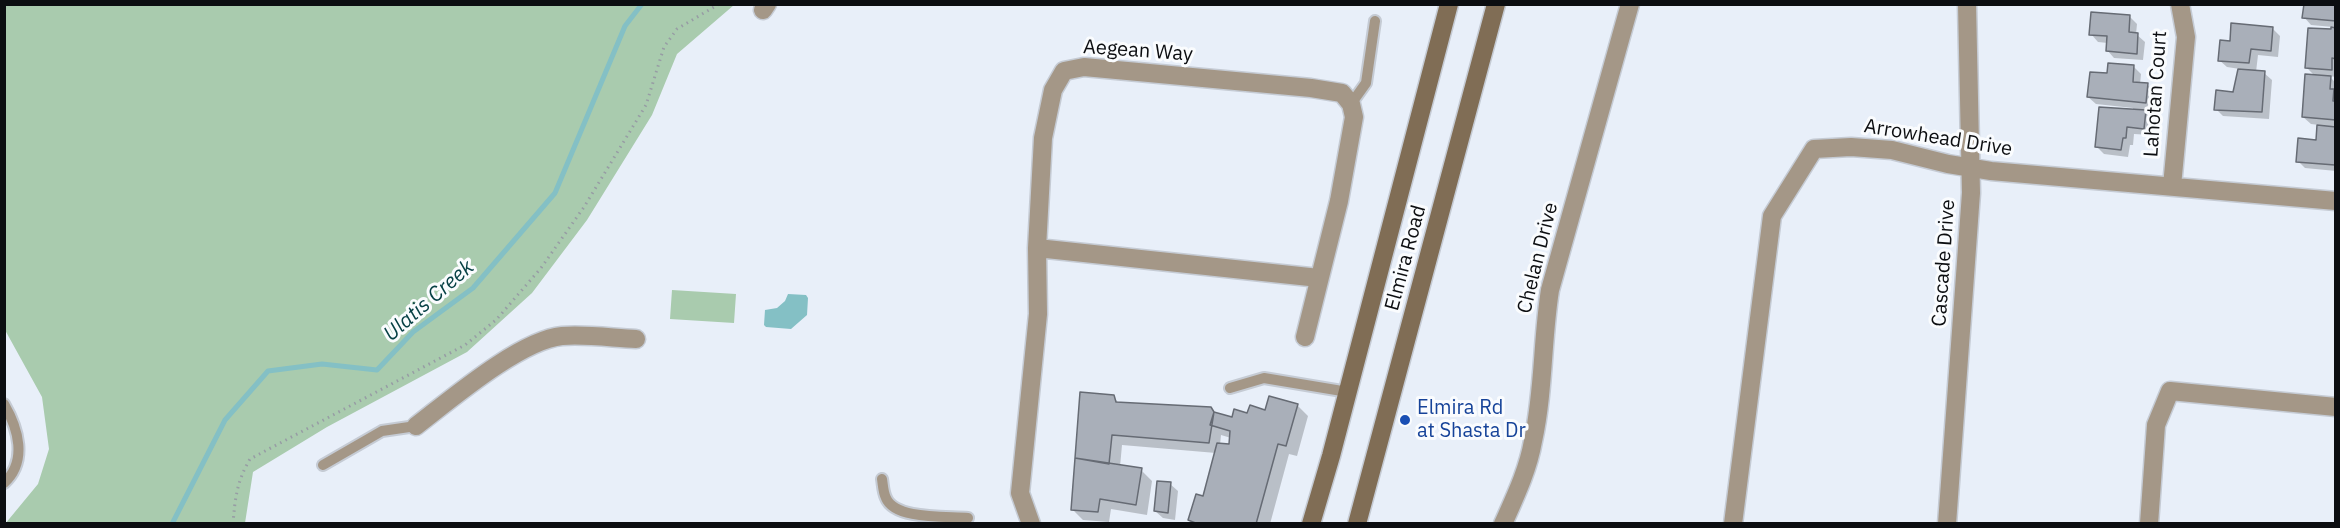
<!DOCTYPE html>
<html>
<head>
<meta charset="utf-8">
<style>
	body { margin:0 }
	#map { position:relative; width:2340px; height:528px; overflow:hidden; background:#e8eff9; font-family:"IBM Plex Sans",sans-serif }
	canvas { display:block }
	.frame { position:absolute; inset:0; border:6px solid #0c0e11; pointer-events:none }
</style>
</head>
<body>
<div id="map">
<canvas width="2340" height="528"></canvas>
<div class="frame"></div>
</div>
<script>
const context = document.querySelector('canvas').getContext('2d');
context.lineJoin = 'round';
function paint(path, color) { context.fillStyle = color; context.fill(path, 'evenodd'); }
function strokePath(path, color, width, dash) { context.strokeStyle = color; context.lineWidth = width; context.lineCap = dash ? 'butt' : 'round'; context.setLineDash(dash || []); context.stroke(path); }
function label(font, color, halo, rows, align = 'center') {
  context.font = font + ' "IBM Plex Sans",sans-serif'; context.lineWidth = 6; context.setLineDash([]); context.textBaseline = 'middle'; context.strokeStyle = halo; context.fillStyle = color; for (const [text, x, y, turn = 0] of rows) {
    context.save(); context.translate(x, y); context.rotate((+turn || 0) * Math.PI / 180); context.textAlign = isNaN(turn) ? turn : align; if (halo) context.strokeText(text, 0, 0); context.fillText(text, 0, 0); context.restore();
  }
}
paint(new Path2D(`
	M5 4H734V5L677 54 652 115 587 220 532 293 467 352 327 427 253 472 245 523 5 524 38 484 49 449 42 397 5 330Z
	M672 290 736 294 734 323 670 319Z`), '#a9cbae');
paint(new Path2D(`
	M788 294 806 295 808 298 807 315 791 329 766 327 764 325 765 310 777 308 785 301Z`), '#84c0c5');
paint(new Path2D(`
	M2336 4V77L2329 76 2336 83V171L2305 168 2298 161 2317 141 2319 125 2311 124 2303 117 2316 77 2307 68 2333 27 2311 25 2304 17Z
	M2129 16 2137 24 2136 34 2145 42 2143 60 2114 58 2107 50 2108 43 2098 42 2091 34Z
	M2273 29 2280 36 2278 57 2258 55 2256 72 2264 73 2272 80 2269 119 2223 116 2216 109 2234 93 2240 69 2227 67 2219 60 2231 42Z
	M2134 67 2141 74 2140 84H2147L2154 92 2153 110 2142 109 2152 118 2151 135 2134 134 2133 145H2130L2128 157 2104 154 2096 146 2133 110V108L2096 104 2088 97 2109 75Z
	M1113 397 1120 404 1211 408 1217 414 1233 419 1297 405 1308 416 1297 456 1289 454 1270 524H1194L1190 520 1204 497 1216 453 1122 445 1120 467 1141 470 1152 481 1147 515 1111 509 1109 522 1083 520 1072 509ZM1221 435 1231 438 1230 445H1220Z
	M1170 484 1178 491 1175 520 1163 518 1155 511Z`), '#0003');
strokePath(new Path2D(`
	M172 524 225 420 268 371 322 364 377 370 413 332 473 288 555 193 625 26 642 4`), '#84c0c5', 5);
const building = new Path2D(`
	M2304 4H2336V21L2302 18Z
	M2091 12 2130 15 2129 32 2138 33 2137 54 2106 51 2107 36 2089 35Z
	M2231 23 2273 27 2271 51 2251 49 2249 63 2218 61 2220 40 2230 41Z
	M2331 27 2336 28V59L2332 58V70L2305 68 2308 28 2331 29Z
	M2108 63 2134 65 2133 82 2148 83 2146 103 2087 97 2090 72 2107 73Z
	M2238 69 2265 71 2262 112 2214 110 2216 90 2233 92Z
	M2305 74 2331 76 2330 89H2334L2333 101H2336V120L2302 117Z
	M2099 107 2146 110 2144 129 2127 127 2126 138H2123L2121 150 2095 147Z
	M2317 125 2336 127 2335 165 2296 162 2298 138 2316 140Z
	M1080 392 1114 395 1116 402 1211 407 1214 412 1209 443 1112 435 1109 464 1075 458Z
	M1269 396 1298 404 1286 446 1278 444 1256 524H1198L1188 520 1196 494 1203 496 1217 443 1229 444 1230 431 1210 425 1214 412 1232 417 1234 409 1247 413 1250 405 1265 410Z
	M1075 458 1142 468 1136 505 1100 499 1098 512 1071 510Z
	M1157 481 1171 482 1168 513 1154 511Z`);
paint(building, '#a9afb9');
strokePath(building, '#666b74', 1.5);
const lane = new Path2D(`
	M1351 104 1366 83 1375 21
	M1230 388 1264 378 1348 392
	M4 404C18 428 28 461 4 483
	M323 465 382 431 416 426
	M882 479C883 485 883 492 886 498 895 520 947 516 968 518`);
const street = new Path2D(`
	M763 10 767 4
	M2172 186 2186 37 2180 4
	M1037 248 1319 278
	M416 426C450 400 520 340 562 336 586 334 613 338 636 339
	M1031 524 1020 493 1038 314 1037 248 1043 138 1053 90 1064 71 1084 67 1311 88 1342 93 1351 104 1354 117 1339 201 1305 337
	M1503 524C1515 497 1528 470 1533 441 1544 391 1542 340 1550 290L1630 4
	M1733 524 1772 216 1814 149 1851 147 1892 150 1948 164 1991 171 2336 201
	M1947 524 1971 193 1967 4
	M2149 524 2156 425 2170 391 2336 407`);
const secondary = new Path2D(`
	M1311 524 1331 456 1449 4
	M1357 524 1496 4`);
strokePath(lane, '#c5cbd4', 14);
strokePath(street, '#c5cbd4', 21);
strokePath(secondary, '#c5cbd4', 21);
strokePath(new Path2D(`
	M233 524C235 498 237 481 250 459L465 345 496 320 541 268 584 207 646 105 664 47 677 29 719 4`), '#979ca4', 3, [1.5, 4.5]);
strokePath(lane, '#a49787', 10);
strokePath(street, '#a49787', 18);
strokePath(secondary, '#806d55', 18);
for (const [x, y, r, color] of [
	[1405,420,6,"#1a4fb4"]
]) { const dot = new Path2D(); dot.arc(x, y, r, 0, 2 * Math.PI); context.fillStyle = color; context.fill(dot); strokePath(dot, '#fafcfe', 2); }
label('20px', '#0c0e11', '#fafcfe', [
	["Aegean Way",1138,51,4],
	["Lahotan Court",2156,94,-86],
	["Arrowhead Drive",1938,138,9],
	["Elmira Road",1406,258,-75],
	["Chelan Drive",1538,258,-76],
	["Cascade Drive",1944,263,-86]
]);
label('20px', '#164399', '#fafcfe', [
	["Elmira Rd",1417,408],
	["at Shasta Dr",1417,431]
], 'left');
label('italic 21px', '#074145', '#fafcfe', [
	["Ulatis Creek",429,301,-41]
]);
</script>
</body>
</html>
